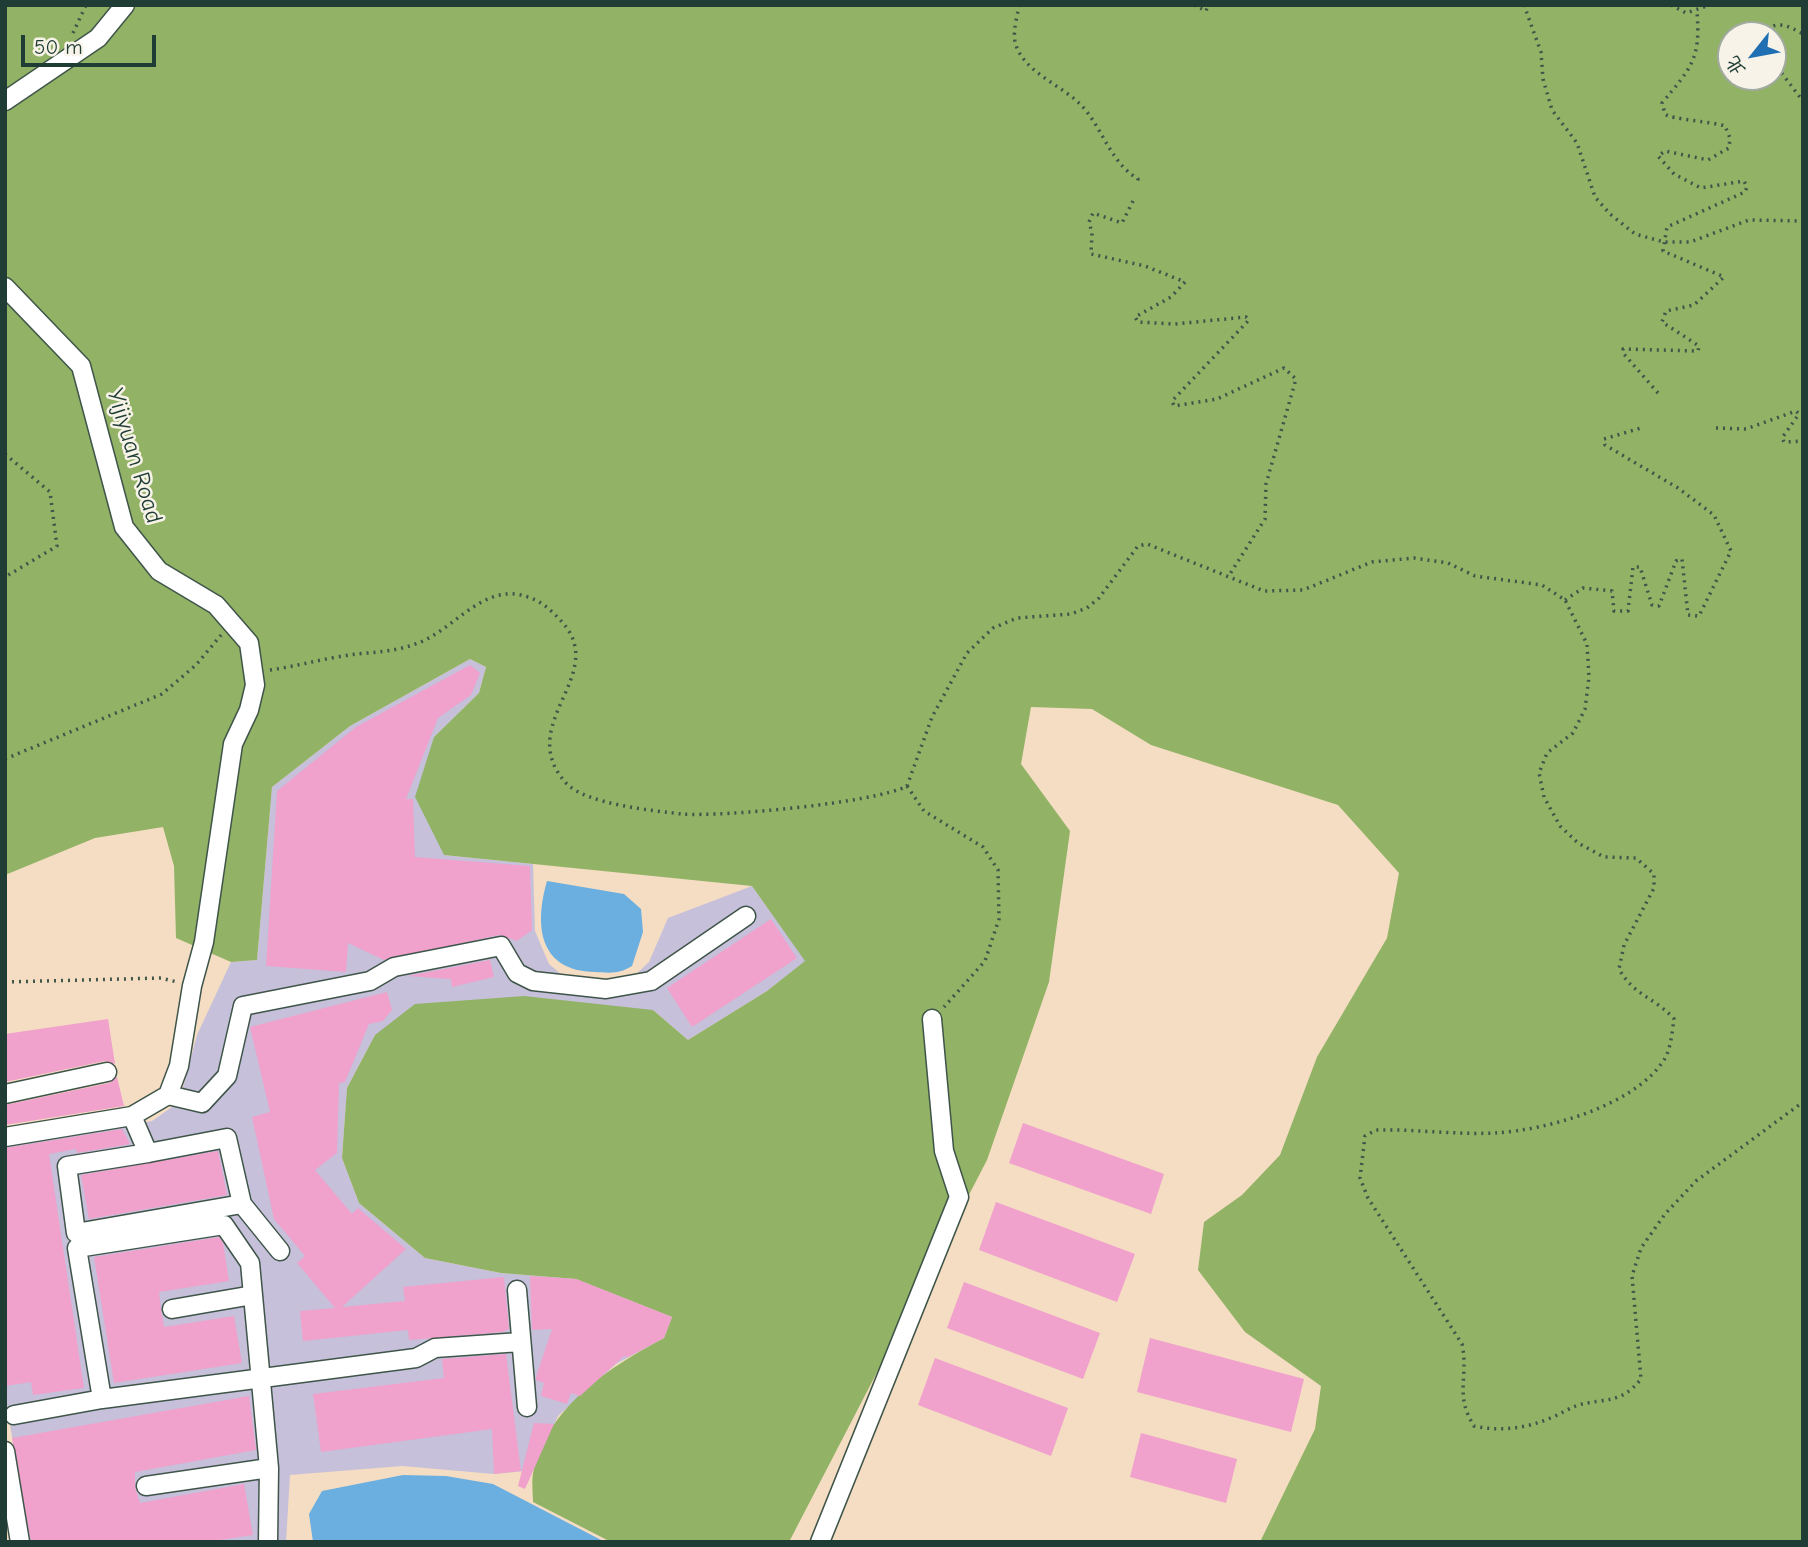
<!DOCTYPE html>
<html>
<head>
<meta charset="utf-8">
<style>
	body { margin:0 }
	#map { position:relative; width:1808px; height:1547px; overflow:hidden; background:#f4ddc2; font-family:"Comic Neue","LXGW WenKai TC",sans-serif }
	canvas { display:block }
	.frame { position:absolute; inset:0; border:7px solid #1f3d34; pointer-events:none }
	.north { position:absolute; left:1717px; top:21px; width:70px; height:70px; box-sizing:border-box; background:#f7f3e8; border:2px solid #a1aaa0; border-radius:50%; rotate:239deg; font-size:19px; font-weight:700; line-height:28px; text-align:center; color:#1f3d34 }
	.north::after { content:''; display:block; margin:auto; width:24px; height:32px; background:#1f6fb2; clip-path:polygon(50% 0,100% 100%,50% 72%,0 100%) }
	.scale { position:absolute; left:21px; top:35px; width:135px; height:32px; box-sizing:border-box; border:4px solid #1f3d34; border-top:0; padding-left:9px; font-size:21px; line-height:24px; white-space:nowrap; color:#1f3d34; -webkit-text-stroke:5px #f7f3e8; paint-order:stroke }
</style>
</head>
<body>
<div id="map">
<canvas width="1808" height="1547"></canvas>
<div class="frame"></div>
<div class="north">北</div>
<div class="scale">50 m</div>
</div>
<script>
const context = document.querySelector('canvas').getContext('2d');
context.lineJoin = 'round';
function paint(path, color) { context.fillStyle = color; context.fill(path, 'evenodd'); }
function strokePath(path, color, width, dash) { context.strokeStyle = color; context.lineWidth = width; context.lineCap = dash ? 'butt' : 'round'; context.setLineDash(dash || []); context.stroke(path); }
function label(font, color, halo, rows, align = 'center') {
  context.font = font + ' "Comic Neue",sans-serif'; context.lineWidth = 5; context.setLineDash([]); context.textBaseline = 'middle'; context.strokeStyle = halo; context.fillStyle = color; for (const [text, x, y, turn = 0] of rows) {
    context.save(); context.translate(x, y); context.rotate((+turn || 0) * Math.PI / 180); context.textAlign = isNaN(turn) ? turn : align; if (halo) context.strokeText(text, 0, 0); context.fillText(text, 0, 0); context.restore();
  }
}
paint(new Path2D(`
	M470 659 486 667 479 693 434 737 444 855 533 864 535 931 549 964 569 981 606 984 631 979 649 962 668 918 752 886 806 961 767 991 688 1040 653 1010 375 1035 347 1088 342 1158 359 1203 425 1258 501 1273 576 1279 672 1317 664 1338 616 1364 558 1416 534 1470 494 1474 402 1466 290 1475 286 1542H29L5 1393V1147L152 1121 179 1102 197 1035 231 962 257 960 272 787 350 726Z`), '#c6c0da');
paint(new Path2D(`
	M5 5H1803V1542H1260L1315 1429 1321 1386 1245 1332 1198 1270 1204 1222 1242 1195 1280 1155 1317 1057 1387 938 1399 873 1338 805 1151 745 1092 709 1031 707 1021 764 1070 831 1049 982 987 1160 789 1542H611L533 1502C533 1492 531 1479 534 1469 550 1405 610 1367 664 1338L672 1317 576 1279 501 1273 425 1258 359 1203 342 1158 347 1088 375 1035 415 1004 524 996 653 1010 688 1040 767 991 805 961 752 886 444 855 415 797 434 737 479 693 486 667 470 659 350 726 272 787 257 960 231 962 176 938 174 866 163 827 95 838 5 875ZM1731 35H1773V77H1731Z`), '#92b266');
paint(new Path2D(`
	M547 881 624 894 641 909 643 932 632 966C619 974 611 973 595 972 539 971 534 926 547 881Z
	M403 1475 446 1476 493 1484 605 1542H313L309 1514 322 1491Z`), '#6bafe1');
paint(new Path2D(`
	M470 665 480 673 471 695 438 718 406 799H413L415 857 530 866 532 930 517 941 499 935 384 960 348 943 346 972 266 966 277 791 356 727Z
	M771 919 797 958 692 1027 667 988Z
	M490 960 494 977 452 987 451 979 408 976Z
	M387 992 392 1010 383 1021 369 1024 345 1082 339 1083 337 1153 315 1170 352 1214 358 1208 406 1249 342 1307 405 1301 403 1287 504 1277 509 1329 503 1332 409 1340 408 1330 303 1341 300 1311 335 1308 297 1263 305 1256 274 1219 252 1117 270 1112 250 1027Z
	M108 1019 115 1064 105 1061 5 1082V1034Z
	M117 1077 124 1106 5 1125V1105L109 1083Z
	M1023 1123 1164 1174 1151 1214 1009 1163Z
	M122 1129 130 1144 77 1153 76 1149 49 1154 84 1388 33 1395 31 1382 5 1386V1148Z
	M218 1151 227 1195 89 1219 81 1175Z
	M996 1202 1135 1254 1117 1302 979 1250Z
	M219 1237 223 1243 229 1281 159 1292 161 1310 164 1327 234 1316 242 1363 114 1383 94 1257Z
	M530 1276 576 1279 672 1317 664 1338 628 1357 624 1356 580 1396 571 1393 567 1404 541 1396 544 1383 536 1380V1377L552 1329 532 1330Z
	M964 1282 1100 1333 1083 1379 947 1328Z
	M1150 1338 1304 1379 1291 1432 1137 1392Z
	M506 1354 521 1471 494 1474 492 1429 321 1452 313 1394 444 1378 442 1359Z
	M935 1358 1068 1408 1051 1456 918 1405Z
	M249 1396 256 1450 135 1472V1487L140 1503 244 1484 253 1535 207 1542H31L12 1438Z
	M534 1423 554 1424 525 1489 518 1486Z
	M1141 1433 1237 1459 1226 1503 1130 1477Z`), '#f0a1cc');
const minor = new Path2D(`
	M5 101 98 38 125 5
	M5 287 81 366 124 527 159 571 216 605 249 643 255 685 249 710 233 744 204 942 192 986 179 1066 168 1095 132 1116 5 1137
	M5 1094 107 1072
	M168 1095 202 1103 227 1076 243 1006 370 981 394 967 501 946 517 973 533 981 606 989 651 981 746 916
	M132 1116 148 1153 67 1166 76 1233 242 1204 227 1138 148 1153
	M242 1204 280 1251
	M517 1290 527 1407
	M172 1309 253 1295
	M102 1399 77 1248 224 1225 250 1263 269 1468 268 1542
	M14 1415 102 1399 416 1358 435 1348 520 1342
	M5 1451 20 1542
	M146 1486 269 1468
	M820 1542 959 1197 944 1151 932 1019`);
strokePath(minor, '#3f5549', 21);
strokePath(new Path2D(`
	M1019 5C1017 19 1011 35 1017 48 1028 74 1063 86 1082 106 1103 129 1110 162 1138 179L1137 182
	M1194 5 1206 11 1208 5
	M1524 5 1541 52 1543 79 1552 110 1577 143 1595 197 1610 214 1635 234 1664 242H1690L1749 220 1803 221
	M1671 5 1686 13 1710 5
	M73 33 86 5
	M1763 35C1774 18 1789 26 1803 34
	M1773 62 1803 101
	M1133 201 1122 223 1093 213 1089 222 1092 233 1091 254 1145 266 1185 282 1171 297 1135 317 1138 322 1175 324 1246 317 1249 320 1172 401 1174 406 1217 399 1284 368 1296 379 1266 484 1265 519 1228 577
	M1658 393 1623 353V349L1698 351 1699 346 1662 322 1666 311 1694 305 1724 277 1663 251 1667 227 1745 192 1747 187 1744 181 1701 188 1674 174 1658 156 1665 151 1708 160 1729 148 1730 138 1725 126C1714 122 1669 119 1665 114 1665 113 1662 104 1662 103 1691 68 1701 59 1697 12
	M1716 428 1746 429 1796 411 1799 414 1782 438 1784 442 1803 441
	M5 454 50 492 57 546 5 577
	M1565 600 1583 588 1612 591 1614 611H1628L1633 567H1640L1652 605 1659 606 1676 561 1682 559 1688 615 1699 616 1731 551 1714 515 1678 488 1605 445 1604 439 1641 428
	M270 670C292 667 314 661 337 657 368 651 396 654 425 640 458 624 487 582 528 597 542 601 553 612 562 622 610 675 513 724 566 783 585 804 654 811 682 814 722 817 875 803 907 786L932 717 967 653 993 628 1017 618 1071 614 1087 608 1099 598 1138 546 1147 544 1264 591 1303 590 1372 562 1414 558 1448 563 1475 576 1542 585 1565 600 1587 644 1589 677 1585 709 1573 733 1547 753 1539 773 1544 797 1560 826 1578 843 1604 857 1636 858 1654 874V888L1624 945 1619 969C1634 996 1656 998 1674 1019 1672 1032 1671 1049 1664 1060 1634 1106 1547 1130 1495 1133 1456 1135 1416 1129 1376 1130L1365 1136 1360 1178 1368 1198 1462 1344C1469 1378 1454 1394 1474 1426 1501 1432 1528 1428 1553 1417 1562 1413 1570 1408 1578 1405 1606 1398 1621 1404 1641 1379L1632 1276 1641 1248 1665 1214 1696 1181 1803 1102
	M5 759 162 694 196 665 221 635
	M907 786 924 811 983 847 998 870 999 919 985 961 944 1007
	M5 982 161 978 177 982`), '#3f5549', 3.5, [2, 5]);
strokePath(minor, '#fff', 18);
label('24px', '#1f3d34', '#f7f3e8', [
	["Yijiyuan Road",134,456,73]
]);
</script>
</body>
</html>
